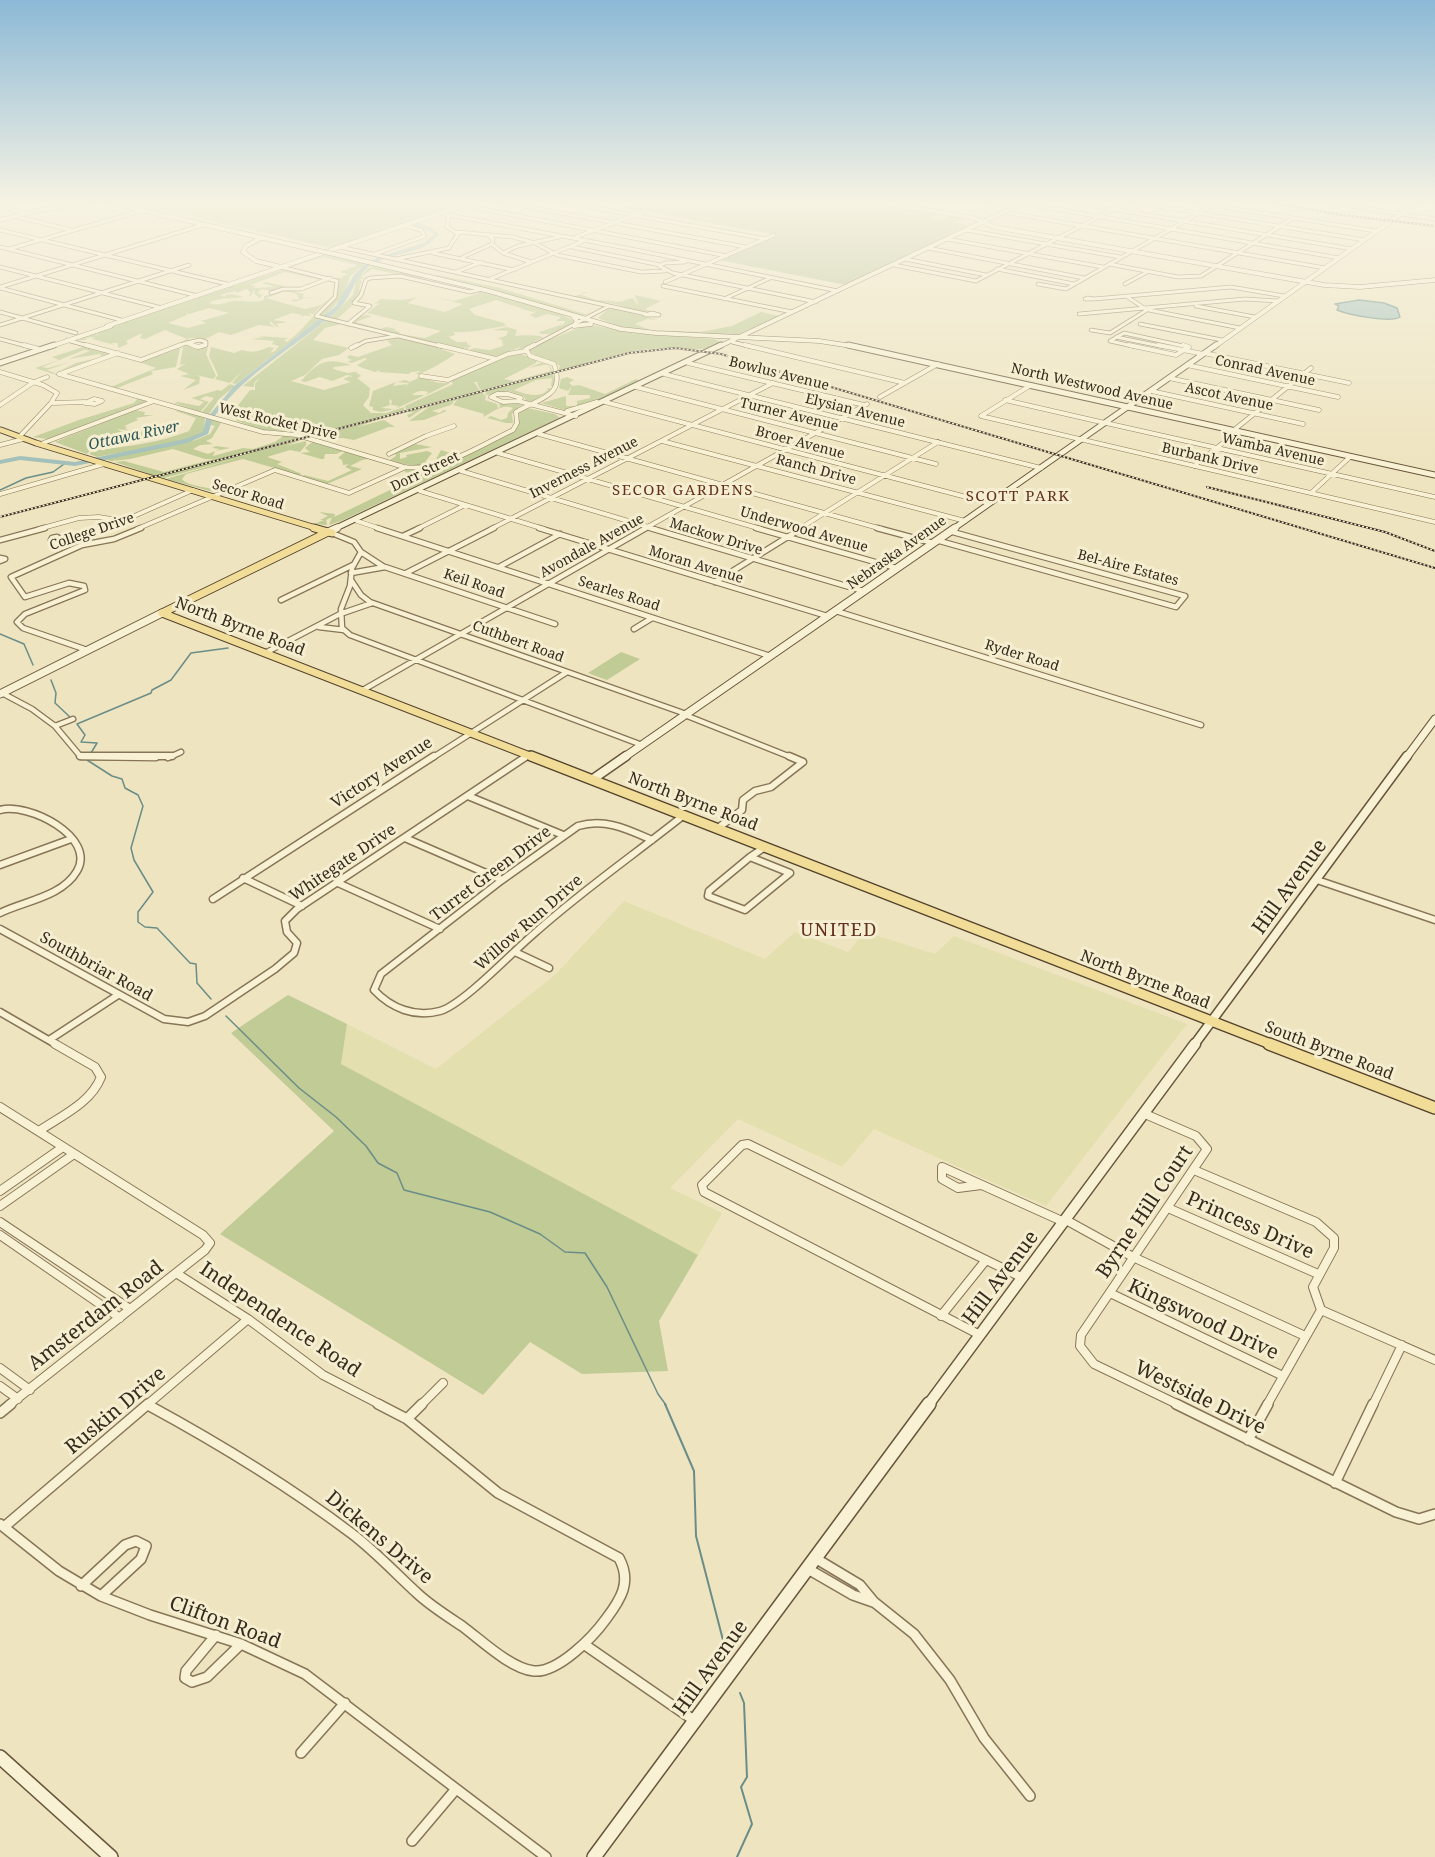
<!DOCTYPE html>
<html>
<head>
<meta charset="utf-8">
<style>
	body { margin:0 }
	canvas { display:block; background:#eee4c0 }
</style>
</head>
<body>
<canvas width="1435" height="1857"></canvas>
<script>
const context = document.querySelector('canvas').getContext('2d');
context.lineJoin = 'round';
function paint(path, color) { context.fillStyle = color; context.fill(path, 'evenodd'); }
function strokePath(path, color, width, dash) { context.strokeStyle = color; context.lineWidth = width; context.lineCap = dash ? 'butt' : 'round'; context.setLineDash(dash || []); context.stroke(path); }
function label(font, color, halo, rows, align = 'center') {
  context.font = font + ' "Noto Serif",serif'; context.lineWidth = 6; context.setLineDash([]); context.textBaseline = 'middle'; context.strokeStyle = halo; context.fillStyle = color; for (const [text, x, y, turn = 0] of rows) {
    context.save(); context.translate(x, y); context.rotate((+turn || 0) * Math.PI / 180); context.textAlign = isNaN(turn) ? turn : align; if (halo) context.strokeText(text, 0, 0); context.fillText(text, 0, 0); context.restore();
  }
}
paint(new Path2D(`
	M624 901 765 959 795 932 848 952 865 932 935 954 954 936 1187 1024 1046 1206 874 1129 842 1167 738 1119 670 1188 722 1213 698 1255 341 1064 347 1024 436 1069 555 975Z`), '#e3dfae');
paint(new Path2D(`
	M121 201H472L332 248Z
	M325 254 367 263 350 276 344 295 324 317 318 314 335 300 339 281 336 278H344L341 277 348 274 340 272 357 265 322 257 295 266V267L333 276 291 266Z
	M373 265 424 277 419 279 372 269 361 277 365 279H359L362 281 359 289 361 292 353 302 354 304 337 319 349 321 330 318 353 295 357 278Z
	M282 270 325 278 321 280 285 272 250 285 256 286 253 288 276 287 262 283 266 282 292 288H277L273 291 259 289 261 291H257L259 292 257 293 263 295 259 298 255 294 254 290 251 296 248 295 251 293 247 289 236 293V291L220 295 225 297V295L232 294 244 297C232 299 220 297 209 303 217 306 224 303 233 301 244 300 251 304 264 300V296C286 290 282 289 304 294L302 298 316 297H308L294 302 291 300 299 299 297 294 284 291 266 298 305 309 321 305 332 297 313 314 308 313 312 316H305L307 314 301 317 302 315 292 313 273 320 287 322 276 324 279 326 277 327 270 321V324L275 327 259 325 231 335 219 332 206 339 190 338 177 346 175 345 187 339 165 330 145 339 140 338 142 334H140L126 341 128 344 118 348V343H111L115 345 92 339 95 337 85 338 87 340H77L95 333 99 336 97 333 122 323ZM209 308 229 313 201 321 206 323 188 328 168 323 187 315 186 313 189 314Z
	M438 275 500 288 588 315H577L434 276Z
	M478 292C492 291 573 316 575 322L550 334H541L539 332 564 324 565 321H556L561 317 547 314 536 318 530 315 538 311 532 312 496 300 469 309 475 315 504 323V326L505 323 506 326C486 329 472 333 454 332L455 335 448 337 457 342H467V344L471 346 465 350 466 347 462 349 353 323C358 317 364 313 372 316L356 322 381 329 386 327 396 329 394 330 400 332 399 334 425 338 441 331 367 313 380 303 374 304 381 299 402 300 417 297 408 303 445 312 463 304 429 296 454 301 480 293Z
	M583 292 582 295 596 300 616 301 614 303 621 301 623 303 622 301 633 298 639 307 635 295 661 301 645 309 653 312C638 313 619 304 609 303 597 302 584 299 572 297L588 292Z
	M608 309H616L658 320 647 319 635 324 650 330 701 332 732 326 761 312 779 316 734 336 623 328 598 318Z
	M310 317 321 318 236 384 232 383 243 370 230 383 215 379 218 375 209 356 211 347 234 353 242 350C254 353 256 352 269 347L274 348 270 353 275 351 279 346 272 344 274 341 251 339 264 337 258 336 289 338 284 340 287 342C298 334 303 327 312 318Z
	M327 320 342 324 325 328 313 340 349 348 339 355 322 359 305 375 291 381 324 390 351 382 343 379 351 376 352 378V376L347 375 332 381 320 377 305 382 301 381C318 362 326 357 351 365L334 367 333 369 348 373 360 371 356 372 361 376 357 378 370 388 369 397 363 405 371 413H386L404 407V411L308 436V433L289 432 290 426 287 431 263 430 237 421 232 413 250 390H255V384L260 377 254 383V387L243 386Z
	M588 324 630 333 714 339 721 342C705 354 682 347 663 348 627 349 593 362 558 371L560 366C551 358 537 359 529 351L531 347Z
	M507 327 517 330 515 336C521 335 538 335 543 337L522 349 519 350 520 347 495 357 467 351 474 348 490 350 503 346 502 340 498 338 506 336 508 331 492 330Z
	M399 337 459 351 426 344 455 354C445 361 432 369 419 374H415L421 371 411 372 409 374 379 372 380 370 375 372 360 367 357 365 367 359 365 358 352 363 347 362 352 360 347 358 349 355 358 357 392 345 387 341Z
	M188 345 208 348 206 354 216 376 213 379 196 375 200 377 199 384 183 390 196 380 180 376 189 374 177 369 186 363 180 365 183 347Z
	M86 346 111 354 57 372 76 363 102 357 100 354 68 359 90 351 84 350 42 367 48 368 70 362 47 370 69 379 35 368 59 360 52 357Z
	M180 348 176 367C169 368 160 370 151 371L153 374 117 388 111 387 156 368 139 362Z
	M511 354H521L537 360 536 363 504 379 514 381 551 371 548 364 528 368 541 363 548 364 553 372 483 390 480 389 477 383 479 382H474L480 391 406 410 405 406 449 386 453 384 451 380Z
	M553 373 555 386H551L552 378 536 380 514 390C526 394 538 399 548 390L547 388 553 389 533 401H526L524 396 509 391 487 395 485 394 487 392H483Z
	M420 377 439 383H450L426 395 428 392C422 390 416 391 412 395H425L395 409 399 406 391 405 392 401 389 399 390 405 381 408 394 409 381 412 373 410V407L369 406 373 391 396 382 393 386 407 384 405 387 409 383 397 382 405 380 410 382Z
	M567 377 574 380 569 383 573 386 579 385 605 394 636 379 640 381 574 410H564L541 403 566 396V406H577V401L590 398V395H568L572 386 568 391 559 388 561 379Z
	M230 384 235 386 219 399 209 414 202 412 214 398 206 396 200 399 209 402 200 412 174 403 178 402 199 406 204 402 191 398 218 390 221 391Z
	M481 392 486 396 485 400 497 404 498 408 500 407 499 404H522L512 414 513 423H506L487 418 491 416 501 420 507 418 508 413 513 408C502 403 491 413 483 417L484 414 453 405 457 400 454 401 451 405 432 411 439 413 444 410 447 411 424 420 409 421 429 407 422 409 409 418 407 415 414 412H406Z
	M139 397 148 401 48 439 33 437 79 420 134 403Z
	M527 408 555 414 560 418 341 521 329 525 332 517 326 520 327 525 314 524 324 520H320L328 516 319 512 335 514 334 517 417 477 416 474 405 472V470L440 466 512 432 518 425 519 413Z
	M135 410 145 412 144 415H154L136 418 138 420 124 426 127 427 125 429 133 431 117 429 129 436 143 431 149 433 176 422 181 424 147 436 109 437 97 448 98 450C129 446 159 443 189 431L196 418 176 411 178 410 205 418 204 432C187 446 122 451 97 457L90 454 93 446 87 454 55 442Z
	M382 418 357 427 384 420 395 427H389L354 440 343 438H316L330 433 310 437Z
	M211 419 221 423 212 438 206 441 213 444 200 445 193 449 208 454 220 449 212 448 216 446 230 448 215 451 213 456 243 448 253 449 275 442 282 437 281 435 300 438 155 476 115 462 124 461 164 472 214 459H205L173 449 130 459 111 461 103 459 196 440 210 434 215 426 211 425Z
	M301 440 286 446 306 441V445L300 452 290 450 267 457 282 462 277 464 302 474 299 475 243 459 186 474 182 479C186 486 214 489 224 490L217 493 166 479 241 457 164 478 158 476Z
	M312 442 343 451 336 454H325L324 459H321L300 453 310 452 305 448Z
	M415 444 432 447 400 453V459L407 457 406 455 427 451 432 453 425 462 434 463 441 450 456 455C433 469 413 468 390 460L396 456 395 453Z
	M346 451C360 458 371 457 388 465L368 459 362 460 350 466 362 469 327 484 302 476 304 475 328 481 352 470 345 467 349 464 343 465 342 460 338 458Z
	M621 652 640 659 607 680 588 673Z
	M288 995 347 1024 341 1064 698 1255 659 1321 668 1371 582 1374 530 1342 483 1395 220 1234 334 1131 231 1033Z`), '#c0cb95');
paint(new Path2D(`
	M643 201H864L941 213 931 218 941 220 952 216 967 218 952 222 970 225 846 285 719 260 776 235 626 208Z`), '#b7c094');
const water = new Path2D(`
	M1359 300 1384 303 1397 308 1400 317C1391 323 1349 315 1337 310L1339 306 1335 304Z`);
paint(water, '#a3c0ba');
strokePath(water, '#6b8d88', 1.5);
strokePath(new Path2D(`
	M0 490 26 478 53 472 64 464
	M0 634 24 644 33 665
	M51 680 56 693 55 703 70 717
	M91 753 97 743 81 742 85 735 77 724 151 693 152 690 171 680 191 653 228 648
	M87 760 112 776 122 779 125 788 138 795 143 806 131 848 134 860 153 892 138 912V922L145 927 157 928 190 963 196 964 197 983 211 999
	M226 1016 299 1088 336 1117 366 1146 378 1163 397 1173 404 1190 490 1212 540 1234 565 1252 585 1253 607 1287 658 1394 666 1405`), '#6b8d88', 1.5);
strokePath(new Path2D(`
	M665 1404 694 1471 696 1536 723 1640
	M737 1857 752 1824 741 1787 747 1777 744 1703 740 1693`), '#6b8d88', 2);
paint(new Path2D(`
	M426 201H431L424 205 405 211 402 213V216L430 227 439 234C423 256 392 251 370 266 354 277 352 297 338 310 298 346 245 372 214 417 211 422 210 429 208 434L187 443 75 466 20 460 0 464V460L20 456 75 462 185 439 203 432 206 419 234 386 336 306 354 275 364 265 379 257 424 243 434 234C423 226 408 226 398 217V211Z`), '#a3c0ba');
const streetFar5 = new Path2D(`
	M496 201 746 247
	M556 201 766 239
	M974 201 1014 207
	M1009 201 1339 258
	M1063 201 1352 249
	M1125 201 1364 240
	M1185 201 1376 231
	M1318 201 1435 219
	M461 205 727 256
	M0 207 25 213
	M1003 212 1325 268
	M438 213 626 248 838 291
	M14 216 71 230
	M0 230 231 285
	M966 230 1120 257
	M457 232 513 237 535 243 557 255 641 272 665 271
	M576 237 646 211
	M947 239 1103 267
	M492 244 503 253 531 262
	M0 247 198 296
	M340 247 646 314
	M572 247 660 265
	M928 248 1084 278
	M9 249 144 210
	M433 253 514 270
	M503 253 518 246 559 237
	M375 254 425 236 421 230 402 225
	M463 257 492 244 493 239 488 235
	M396 259 449 248 458 234 447 227 449 217
	M905 259 986 275
	M685 262 665 263 659 266 673 273 816 302
	M1109 264 1178 277 1201 276 1293 218
	M894 265 976 281 1129 201
	M0 267 162 308
	M281 267 337 281 335 297 316 316 444 347
	M997 269 1074 284
	M456 272 482 262
	M490 279 586 240
	M665 282 774 235
	M1038 284 1066 289 1213 205
	M1125 284 1147 272
	M663 286 792 312
	M0 287 206 224
	M0 288 125 321
	M271 293 283 289H301L330 278
	M1088 298 1094 299H1085Z
	M724 299 770 278
	M1094 299 1231 287 1284 296
	M1196 306 1255 317
	M1149 310 1240 328
	M0 312 76 333
	M652 313 659 315H645Z
	M1079 314 1245 299 1278 301
	M348 324 370 306 354 303 361 295 366 280 370 278 400 276 470 292 482 289
	M1140 324 1222 340
	M0 325 189 265
	M1091 330 1110 333 1147 310 1126 296
	M1116 337 1165 347
	M0 339 30 347
	M67 340 92 347
	M732 342 752 347
	M176 347 186 343
	M197 347 186 343 200 340 206 342V345L199 347
	M354 347 366 341 397 336
	M531 347 609 306
	M1137 347 1110 341 1124 333 1188 347`);
const streetFar4 = new Path2D(`
	M24 345 39 349
	M86 345 141 360 180 345
	M192 345 198 347 205 345
	M438 345 496 359
	M745 345 905 383
	M1129 345 1176 355 1189 347 1183 345
	M1158 345 1203 354
	M351 348 357 345
	M1204 353 1349 383
	M688 363 864 405
	M1187 365 1338 397
	M0 372 43 385 57 393 51 403 21 435
	M59 374 263 432 297 435 404 467C442 472 479 446 513 430L517 423 516 412C539 398 566 397 554 364L530 356 526 349 534 345
	M60 374 118 353
	M664 374 1041 468
	M421 376 448 380 508 354 525 351
	M1169 378 1319 410
	M636 387 936 464
	M1151 391 1303 424
	M497 394H508L521 398 518 401 503 402 491 397Z
	M880 397 938 364
	M94 399 102 401 95 404 85 403Z
	M1005 400 1105 423
	M518 401 576 416
	M605 402 989 503
	M53 403 85 402
	M0 405 34 382 47 377
	M567 411 597 402
	M981 416 1435 522
	M981 416 1031 385
	M1106 423 1435 497
	M1234 430 1311 368
	M539 434 882 529
	M662 441 965 521
	M43 443 154 401
	M0 445 23 439
	M498 453 761 529
	M389 454 426 436 454 426
	M1194 466 1238 431
	M461 471 655 529
	M420 491 544 529
	M1311 493 1351 456
	M0 494 104 464
	M357 521 381 529
	M39 529 79 518 99 517 123 521 193 490
	M137 529 275 470 349 493 406 467
	M417 529 465 505
	M491 529 773 383
	M644 529 867 404
	M799 529 938 442`);
const streetFar3 = new Path2D(`
	M377 528 770 656
	M539 528 827 616
	M650 528 863 591
	M756 528 896 568
	M877 528 933 543
	M332 533 354 542 361 552 352 568 350 586 341 609 342 628 350 635 642 745
	M403 536 420 528
	M57 537 60 539 51 540 52 538Z
	M0 540 45 528
	M936 540 1176 607 1185 596 949 531
	M361 552 384 567
	M0 558 5 559 0 561
	M499 567 560 534
	M351 573 385 567 555 624
	M406 573 494 528
	M351 580 361 595 370 602 686 714
	M715 582 802 528
	M281 600 353 565
	M836 611 1201 725
	M319 627 344 630
	M634 629 652 618
	M84 649 23 628 17 622 25 614 85 590 84 586 69 583 25 597 11 577 82 545 114 539 141 528
	M265 653 340 614 372 603
	M363 690 646 528
	M2 693 32 709 55 726 81 757 156 758
	M685 715 793 758
	M55 726 73 719
	M168 758 181 752
	M432 758 567 672
	M525 758 529 755`);
const streetFar2 = new Path2D(`
	M80 756H172
	M468 796 563 835
	M0 810C28 802 97 837 77 871 62 897 24 901 0 913
	M718 828 742 810 743 800 755 791 771 787 803 762 789 756
	M405 838 502 880
	M652 840C627 829 605 818 578 826L502 880 381 974 374 990C391 1008 415 1018 440 1011 464 1004 514 950 536 932 583 890 635 854 684 815
	M750 857 790 873 745 910 708 896 709 891Z
	M750 857 765 847
	M0 865 71 839
	M243 878 302 906
	M1317 880 1435 920
	M338 883 440 929
	M213 899 434 756
	M0 929 164 1019 188 1022 205 1016 275 969 294 953 297 943 287 932 285 921 297 909 527 756
	M515 952 549 968
	M0 1012 57 1045
	M49 1040 118 995`);
const streetFar1 = new Path2D(`
	M0 1107 203 1235 210 1243 205 1250 9 1405
	M1145 1114 1196 1136 1207 1149 1081 1335 1080 1346 1094 1364 1179 1405
	M39 1131C61 1116 91 1103 101 1077L95 1067 55 1044
	M1194 1170 1316 1222 1334 1238V1248L1313 1287 1321 1310 1267 1405
	M981 1185 958 1188 942 1179V1167L1064 1222
	M0 1191 63 1147
	M0 1206 74 1154
	M1168 1208 1318 1274
	M1066 1220 1133 1257 1305 1336
	M0 1222 130 1309
	M0 1235 120 1318
	M176 1273 248 1319 323 1375 381 1405
	M1110 1293 1283 1376
	M1321 1310 1435 1360
	M941 1316 986 1260
	M980 1335 704 1192 702 1185 742 1145 748 1144 1023 1278
	M0 1368 30 1390
	M0 1386 18 1399
	M147 1405 248 1319
	M421 1405 443 1383
	M1373 1405 1402 1345`);
const street = new Path2D(`
	M1176 1404 1396 1512 1419 1519 1435 1514
	M148 1405C218 1443 287 1485 351 1533 375 1551 396 1574 418 1594 431 1606 447 1616 462 1626 481 1640 511 1669 534 1671 558 1673 593 1637 606 1619 621 1599 632 1582 619 1558L498 1493 407 1419 378 1404
	M0 1413 11 1404
	M407 1419 422 1404
	M1248 1440 1268 1404
	M1335 1483 1373 1404
	M0 1524 59 1571 101 1596 150 1615 241 1644 305 1674 546 1857
	M4 1527 148 1404
	M815 1558 860 1585 874 1602 914 1634 950 1680 984 1738 1030 1796
	M808 1569 853 1595 873 1602
	M81 1586 125 1545 136 1541 146 1546 141 1559 101 1596
	M216 1635 186 1671 185 1678 192 1682 207 1677 241 1644
	M585 1645 695 1721
	M301 1753 345 1703
	M412 1841 456 1789`);
const secondaryFar5 = new Path2D(`
	M102 201 315 250
	M870 201 974 218 994 227 1324 285 1360 287 1435 280
	M0 220 36 211 97 201
	M261 238 246 246 243 252 256 261 277 266
	M334 254 489 291 621 329 656 333 819 341 858 347
	M572 315 577 321 574 326 591 324
	M107 326 476 201
	M49 347 111 326
	M718 347 1027 201
	M1214 347 1419 201`);
const secondaryFar4 = new Path2D(`
	M848 345 1435 475
	M0 363 54 345
	M334 529 721 345
	M953 529 1216 345`);
const secondaryFar3 = new Path2D(`
	M328 532 337 528
	M0 694 162 613
	M623 758 955 528
	M1406 758 1435 719`);
const secondaryFar2 = new Path2D(`
	M593 779 626 756
	M1194 1045 1407 756`);
const secondaryFar1 = new Path2D(`
	M928 1405 1195 1044`);
const secondary = new Path2D(`
	M0 1757 111 1857
	M594 1857 929 1404`);
const primaryFar3 = new Path2D(`
	M1 430 36 443 319 529`);
const primaryFar2 = new Path2D(`
	M314 528 332 533
	M162 613 535 758
	M162 613 328 532`);
const primaryFar1 = new Path2D(`
	M531 756 1273 1045`);
const primary = new Path2D(`
	M1269 1044 1435 1108`);
strokePath(streetFar5, '#877558', 4.5);
strokePath(streetFar4, '#877558', 5);
strokePath(streetFar3, '#877558', 7);
strokePath(streetFar2, '#877558', 9);
strokePath(streetFar1, '#877558', 10);
strokePath(street, '#877558', 12);
strokePath(secondaryFar5, '#68563c', 5);
strokePath(secondaryFar4, '#68563c', 7);
strokePath(secondaryFar3, '#68563c', 9);
strokePath(secondaryFar2, '#68563c', 11);
strokePath(secondaryFar1, '#68563c', 13);
strokePath(secondary, '#68563c', 16);
strokePath(primaryFar3, '#54432d', 7);
strokePath(primaryFar2, '#54432d', 9);
strokePath(primaryFar1, '#54432d', 12);
strokePath(primary, '#54432d', 14);
strokePath(streetFar5, '#f8f1d3', 3);
strokePath(streetFar4, '#f8f1d3', 4);
strokePath(streetFar3, '#f8f1d3', 4.5);
strokePath(streetFar2, '#f8f1d3', 6);
strokePath(streetFar1, '#f8f1d3', 8);
strokePath(street, '#f8f1d3', 9);
strokePath(secondaryFar5, '#f8f1d3', 4);
strokePath(secondaryFar4, '#f8f1d3', 5);
strokePath(secondaryFar3, '#f8f1d3', 7);
strokePath(secondaryFar2, '#f8f1d3', 8);
strokePath(secondaryFar1, '#f8f1d3', 10);
strokePath(secondary, '#f8f1d3', 13);
strokePath(primaryFar3, '#f1dd98', 5);
strokePath(primaryFar2, '#f1dd98', 7);
strokePath(primaryFar1, '#f1dd98', 9);
strokePath(primary, '#f1dd98', 11);
const rail = new Path2D(`
	M1263 201 1341 215 1435 226
	M1207 487 1385 532 1435 551
	M0 517 629 353 675 348 721 354 1435 568`);
strokePath(rail, '#362b1d', 2);
strokePath(rail, '#f5eed0', 1.5, [2]);
const secondaryBridge = new Path2D(`
	M315 250 334 254`);
strokePath(secondaryBridge, '#68563c', 5, []);
strokePath(secondaryBridge, '#f8f1d3', 4);
const sky = context.createLinearGradient(0, 0, 0, 461);
sky.addColorStop(0, '#8cb9d6');
sky.addColorStop(0.44, '#f7f3e3');
sky.addColorStop(1, '#f7f3e300');
context.fillStyle = sky;
context.fillRect(0, 0, 1435, 461);
label('14px', '#362b1d', '#f5eed0', [
	["Conrad Avenue",1265,371,12],
	["Bowlus Avenue",779,374,14],
	["North Westwood Avenue",1092,387,13],
	["Ascot Avenue",1229,397,12],
	["Elysian Avenue",855,411,14],
	["Turner Avenue",789,415,14],
	["West Rocket Drive",278,422,13],
	["Broer Avenue",800,443,15],
	["Wamba Avenue",1273,450,13],
	["Burbank Drive",1210,459,13],
	["Inverness Avenue",584,468,-27],
	["Ranch Drive",816,470,15],
	["Dorr Street",425,472,-26],
	["Secor Road",248,495,17],
	["Underwood Avenue",804,530,16],
	["College Drive",92,532,-19],
	["Mackow Drive",716,537,17],
	["Avondale Avenue",592,546,-29],
	["Nebraska Avenue",897,553,-35],
	["Moran Avenue",696,565,17],
	["Bel-Aire Estates",1128,568,15],
	["Keil Road",474,584,19],
	["Searles Road",619,594,18],
	["Cuthbert Road",518,642,20],
	["Ryder Road",1022,656,17]
]);
label('italic 15px', '#2c5556', '#f5eed0', [
	["Ottawa River",134,436,-12]
]);
context.letterSpacing = '1.5px';
label('15px', '#63311c', '#f5eed0', [
	["SECOR GARDENS",683,491],
	["SCOTT PARK",1018,497]
]);
context.letterSpacing = '0px';
label('16px', '#362b1d', '#f5eed0', [
	["North Byrne Road",240,627,21],
	["Victory Avenue",382,773,-33],
	["North Byrne Road",693,802,21],
	["Whitegate Drive",343,863,-34],
	["Turret Green Drive",491,874,-37],
	["Willow Run Drive",529,923,-41],
	["Southbriar Road",96,967,29],
	["North Byrne Road",1145,980,21],
	["South Byrne Road",1329,1051,21]
]);
context.letterSpacing = '1.5px';
label('18px', '#63311c', '#f5eed0', [
	["UNITED",839,931]
]);
context.letterSpacing = '0px';
label('20px', '#362b1d', '#f5eed0', [
	["Hill Avenue",1290,887,-54],
	["Byrne Hill Court",1145,1212,-56],
	["Princess Drive",1250,1226,24],
	["Hill Avenue",1001,1278,-53],
	["Amsterdam Road",96,1316,-38],
	["Independence Road",280,1320,34],
	["Kingswood Drive",1203,1320,25],
	["Westside Drive",1200,1398,26],
	["Ruskin Drive",116,1411,-40],
	["Dickens Drive",379,1538,40],
	["Clifton Road",225,1623,20],
	["Hill Avenue",711,1668,-54]
]);
</script>
</body>
</html>
